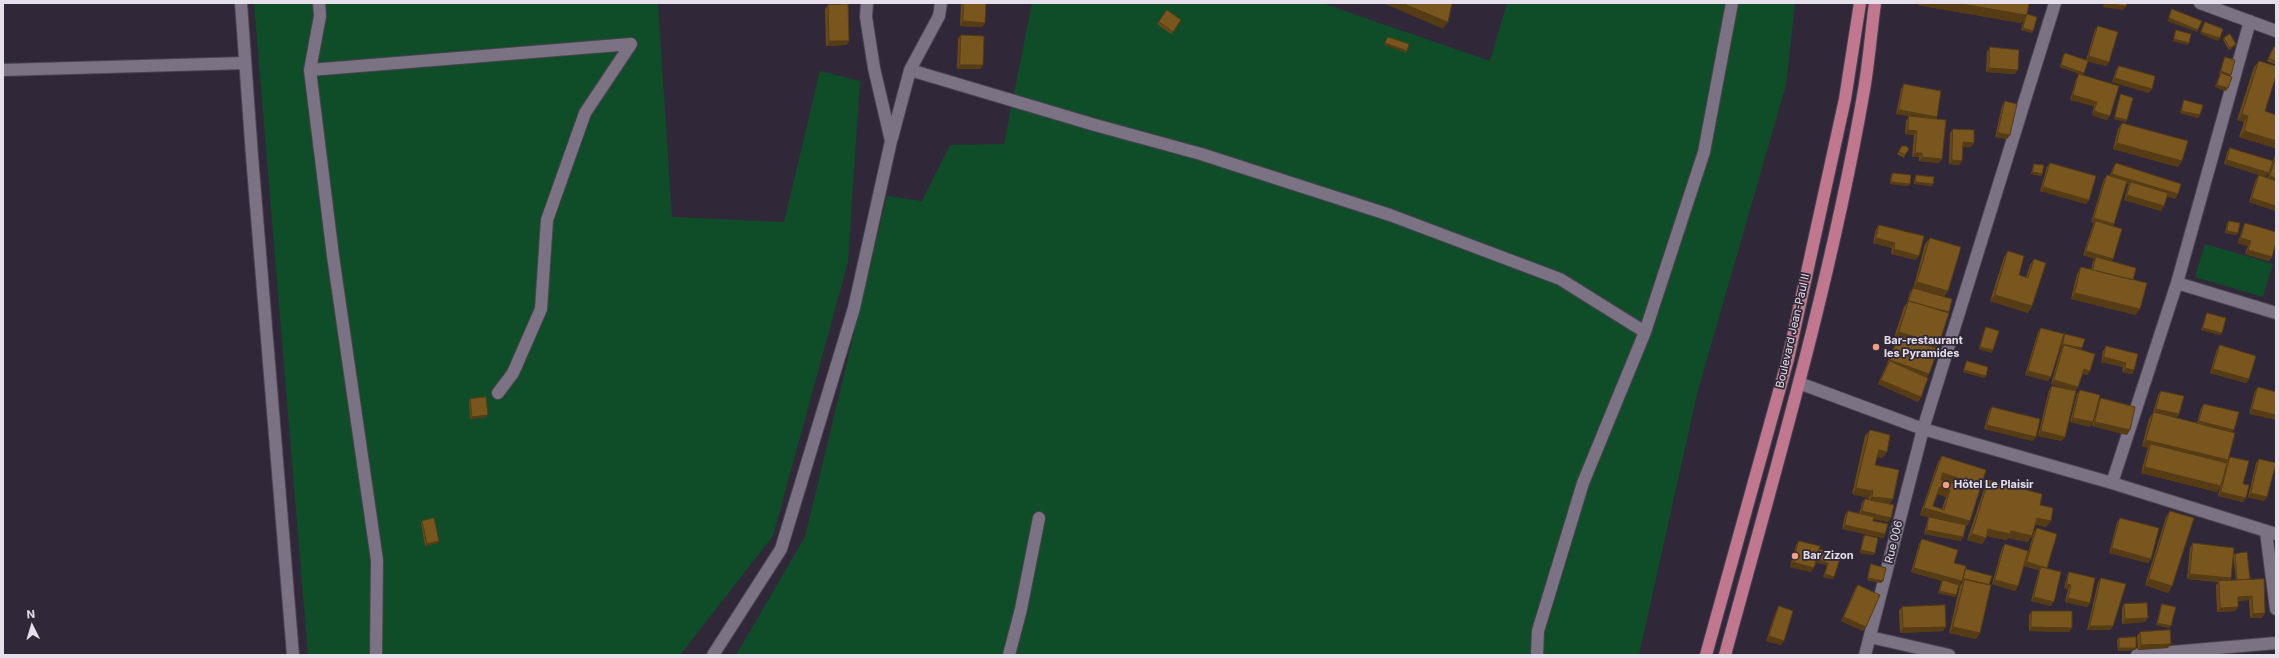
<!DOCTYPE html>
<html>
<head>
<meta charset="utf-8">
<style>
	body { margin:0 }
	#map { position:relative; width:2279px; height:658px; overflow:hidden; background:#302838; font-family:Inter,sans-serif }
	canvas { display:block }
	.frame { position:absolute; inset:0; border:4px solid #e5e0ea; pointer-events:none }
	.north { position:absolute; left:12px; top:606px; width:40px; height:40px; -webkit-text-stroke:3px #302838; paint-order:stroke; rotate:355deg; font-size:11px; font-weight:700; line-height:16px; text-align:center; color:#e5e0ea }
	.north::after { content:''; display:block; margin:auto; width:14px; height:18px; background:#e5e0ea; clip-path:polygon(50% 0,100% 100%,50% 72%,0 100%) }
</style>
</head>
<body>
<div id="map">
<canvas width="2279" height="658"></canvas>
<div class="frame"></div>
<div class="north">N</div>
</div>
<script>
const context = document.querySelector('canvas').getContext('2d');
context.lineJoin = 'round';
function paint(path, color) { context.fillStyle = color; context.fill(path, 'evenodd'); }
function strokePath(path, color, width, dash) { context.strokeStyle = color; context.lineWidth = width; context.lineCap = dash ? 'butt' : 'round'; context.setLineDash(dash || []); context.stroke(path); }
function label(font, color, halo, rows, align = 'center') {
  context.font = font + ' Inter,sans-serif'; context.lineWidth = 3.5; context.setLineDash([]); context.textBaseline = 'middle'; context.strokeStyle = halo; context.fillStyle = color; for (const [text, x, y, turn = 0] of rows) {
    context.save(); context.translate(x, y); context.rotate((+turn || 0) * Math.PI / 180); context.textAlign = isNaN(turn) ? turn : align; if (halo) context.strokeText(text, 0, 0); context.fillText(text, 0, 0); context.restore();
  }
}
paint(new Path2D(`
	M254 3H658L672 217 784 222 820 71 860 81 848 262 773 536 680 655H308Z
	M1032 3H1322L1490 61 1507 3H1795L1786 85 1698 390 1639 655H736L805 537 887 196 922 201 950 145 1004 144Z
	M2205 244 2273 264 2263 297 2195 277Z`), '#0f4d29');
const minor = new Path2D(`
	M241 3 252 156 293 655
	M319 3 320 16 310 70 333 256 377 560 376 655
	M2200 3 2276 31
	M3 70 245 63
	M310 70 631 44 585 113 547 220 541 309 513 373 498 393
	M910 70 1095 125 1201 154 1390 215 1560 279 1645 332
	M892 138 910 70 939 16 941 3
	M2177 283 2276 313
	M1799 383 1923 429 2112 483 2276 534
	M2112 483 2177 283 2250 21
	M2266 532 2276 609
	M1870 637 1949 655
	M713 655 781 549 854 308 891 141 874 68 866 17 867 3
	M1009 655 1021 609 1039 518
	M1537 655 1538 631 1583 483 1645 332 1704 152 1732 3
	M1865 655 1923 429 2055 3
	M2137 655 2276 643`);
const major = new Path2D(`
	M1706 655 1788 359 1845 99 1860 3
	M1725 655C1776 468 1831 281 1864 90 1869 61 1871 32 1875 3`);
strokePath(minor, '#494350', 14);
strokePath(major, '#494350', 14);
strokePath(minor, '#7b7284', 12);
strokePath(major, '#c1788f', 12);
paint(new Path2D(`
	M961 3H986L982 27 960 26Z
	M1918 3H2029L2027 14 2032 33 2021 30 2024 19 2021 23 1918 5Z
	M828 5 849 41 846 45 826 46 825 9Z
	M1167 10 1181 20 1171 34 1157 24Z
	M2098 26 2109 62 2106 66 2088 61 2083 75 2060 67 2063 55 2065 53 2086 60 2095 30Z
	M961 35 983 65 980 69H957L958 39Z
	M2224 38 2236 44 2235 46 2229 50 2223 40Z
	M1990 47 2015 74 1986 72 1987 52Z
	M2274 47H2276V65L2267 61Z
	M2225 57 2226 91 2215 87 2220 74H2219L2224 59Z
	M2259 61 2265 111 2276 115V146L2275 148 2239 137 2244 122 2237 120 2254 67Z
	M2119 66 2149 93 2112 82 2116 70Z
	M2079 74 2107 120 2092 115 2094 106 2070 100 2076 79Z
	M1904 84 1937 117 1936 119 1939 163 1919 161V157H1912L1914 135 1905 134 1906 121 1909 116 1896 114 1901 89Z
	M2121 94 2127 120 2126 122 2114 119 2120 96Z
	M2184 100 2198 118 2180 113 2183 102Z
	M2005 101 2010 135 2007 139 1995 137 2002 106Z
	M2122 123 2178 167 2113 149 2118 129Z
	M1953 129 1971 147H1963L1959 165 1949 164 1950 133Z
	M1901 148 1905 155 1904 158 1897 154Z
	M2230 148 2266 177 2224 164 2227 152Z
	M2276 151V211L2249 202 2256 179 2259 175 2268 178Z
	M2050 163 2089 200 2086 204 2040 191 2047 167Z
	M2116 163 2178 194 2175 199 2167 196 2164 206 2161 211 2124 200 2128 186 2129 184 2126 183 2114 224 2113 226V259L2111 261 2133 280 2136 315 2071 299 2077 274 2081 267 2091 270 2093 261 2095 259 2083 255 2093 225 2094 223 2091 222 2104 179 2107 175 2110 176 2113 167Z
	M2034 164 2042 174 2041 176 2031 174 2033 166Z
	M1893 173 1910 184 1908 186 1890 184 1891 175Z
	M1916 175 1933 184 1932 186 1914 184 1915 177Z
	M2229 221 2236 235 2225 233 2227 223Z
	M2245 223 2272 257 2269 261 2245 254 2248 246 2238 243 2243 227Z
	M1879 225 1916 260 1891 254 1892 248 1873 243 1876 229Z
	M1930 238 1944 297 1936 349 1929 374 1927 377 1921 397 1918 402 1878 384 1887 364 1897 338H1894L1904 307 1907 303 1910 292 1913 289 1925 244Z
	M2008 251 2019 275 2026 277 2030 265 2034 259 2032 306 2028 313 1990 301 2004 257Z
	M2207 313 2220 335 2201 330 2206 315Z
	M1986 327 1992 353 1979 349 1985 329Z
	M2041 328 2048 381 2025 375 2038 332Z
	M2065 334 2081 350 2090 371 2087 375 2082 373 2078 387 2075 391 2062 441 2038 436 2049 390 2052 386 2075 391 2051 384 2061 349 2063 346H2061Z
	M2220 345 2249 379 2246 383 2210 373 2217 349Z
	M2106 346 2134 370 2132 374 2122 372 2123 367 2101 362 2103 351Z
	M1967 361 1986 376 1984 378 1963 372 1966 363Z
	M2258 387 2276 392 2249 414 2255 391Z
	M2080 390 2090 427 2070 422 2077 394Z
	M2161 391 2177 418 2197 423 2201 408 2204 404 2233 432 2228 459 2230 457 2243 484V502L2218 496 2227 462 2221 486 2217 492 2141 473 2147 450 2148 448 2142 446 2149 419 2153 413 2158 395Z
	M2101 398 2127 435 2092 426 2098 403Z
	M470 399 486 417 470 419 469 401Z
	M1992 407 2033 441 1984 429 1989 411Z
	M1870 430 1882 458 1877 456 1875 465 1893 499 1889 504 1888 522 1874 519 1873 521 1885 534 1883 538 1842 529 1845 515 1848 511 1859 514 1862 503 1865 499H1868L1869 498 1852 494 1865 436Z
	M1942 456 1986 470 1965 527 1963 537 1960 541 1924 534 1927 522 1929 517 1932 518 1920 515 1938 462ZM1937 494 1946 497 1942 509 1933 506Z
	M2259 459 2264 501 2248 497 2256 463Z
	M1989 480 2040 505 2046 527 2035 524 2028 542 2008 538 2006 540 1987 536 1982 544 1967 540 1985 486Z
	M2170 511 2172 586 2168 593 2145 585 2166 517Z
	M2120 518 2151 559 2148 563 2109 553 2117 522Z
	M422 521 439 541 438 543 425 546 421 523Z
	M2037 528 2047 568 2051 606 2031 601 2039 570 2024 566 2034 532Z
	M1865 535 1875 553 1873 555 1860 553 1863 537Z
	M1922 539 1954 563 1962 581 1959 585 1955 597 1938 593 1941 582 1942 581 1911 572 1919 544Z
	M1799 541 1819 549 1841 555 1833 579 1823 577 1827 565 1815 562 1811 572 1790 567 1796 545Z
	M2193 543 2231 578 2229 581 2236 580 2233 556 2235 554 2249 580 2262 618H2250L2249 600 2238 601V607L2235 611 2217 612 2216 585 2219 582 2187 579 2190 548Z
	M2005 544 2018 586 2015 591 1992 584 2002 548Z
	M1871 564 1881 583 1867 580 1870 566Z
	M1966 569 1989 585 1980 633 1976 639 1949 633 1960 585 1963 582H1962L1965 571Z
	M2069 572 2090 603 2087 607 2065 602 2068 589 2064 588 2067 577Z
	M2101 578 2113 626 2110 630H2087L2098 582Z
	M1858 585 1863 631 1841 621 1855 589Z
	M2124 604 2145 622 2122 624V608Z
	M2162 604 2169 628 2156 625 2161 606Z
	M1779 606 1781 645 1766 641 1776 611Z
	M1902 607 1943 631 1900 633 1899 611Z
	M2032 611 2069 632 2029 631V615Z
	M2140 632 2171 644 2168 648 2138 650 2137 636Z
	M2119 638 2136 648 2135 650 2118 651 2117 640Z`), '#684a1a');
paint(new Path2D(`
	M1383 3H1402L1448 22 1443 29Z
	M1919 3H1957L2027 15 2021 23 1918 5Z
	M2105 3H2107L2126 6 2123 10 2102 7Z
	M2169 18 2198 30 2197 32 2167 21Z
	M963 21 985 23 982 27 960 26Z
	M2023 28 2033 31 2032 33 2021 30Z
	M2201 32 2220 38 2218 41 2200 34Z
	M2174 39 2189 43 2188 45 2172 41Z
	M829 41H849L846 45 826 46Z
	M1385 43 1407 51 1406 53 1384 45Z
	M2236 44 2235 46 2229 50 2230 48Z
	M2089 56 2109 62 2106 66 2086 61Z
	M960 65H983L980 69H957Z
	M2061 65 2084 73 2083 75 2060 67Z
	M1989 68 2018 70 2015 74 1986 72Z
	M2221 71 2231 75 2230 77 2219 74Z
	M2115 78 2152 89 2149 93 2112 82Z
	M2217 85 2228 88 2226 91 2215 87Z
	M2073 95 2097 102 2094 106 2070 100Z
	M1899 110 1937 117 1935 121 1896 114Z
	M2094 111 2110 116 2107 120 2092 115Z
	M2182 111 2200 115 2198 118 2180 113Z
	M2242 114 2248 116 2244 122 2237 120Z
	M2115 117 2127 120 2126 122 2114 119Z
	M1908 130 1917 131 1914 135 1905 134Z
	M2244 131 2276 141V146L2275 148 2239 137Z
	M1998 133 2010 135 2007 139 1995 137Z
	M1963 142 1974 143 1971 147H1960Z
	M2117 143 2182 161 2178 167 2113 149Z
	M1915 153H1922L1919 157H1912Z
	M1922 157 1942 159 1939 163 1919 161Z
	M1952 160 1962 161 1959 165 1949 164Z
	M2227 160 2269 173 2266 177 2224 164Z
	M2033 172 2042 174 2041 176 2031 174Z
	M2112 174 2178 194 2175 199 2130 185 2131 182 2129 184 2109 178Z
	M2270 176 2276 178V183L2267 181Z
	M1891 182 1910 184 1908 186 1890 184Z
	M1916 182 1933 184 1932 186 1914 184Z
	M2043 187 2089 200 2086 204 2040 191Z
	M2127 195 2164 206 2161 211 2124 200Z
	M2252 198 2276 206V211L2249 202Z
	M2094 218 2114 224 2111 228 2096 221 2094 223 2091 222Z
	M2227 231 2238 233 2236 235 2225 233Z
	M1876 238 1895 243 1892 248 1873 243Z
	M2241 238 2251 241 2248 246 2238 243Z
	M1894 249 1919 256 1916 260 1891 254Z
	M2248 250 2272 257 2269 261 2245 254Z
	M2086 251 2113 259 2110 263 2096 257 2095 259 2083 255Z
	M1917 282 1948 291 1944 297 1912 289Z
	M2075 293 2140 309 2136 315 2071 299Z
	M1995 295 2032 306 2028 313 1990 301Z
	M2203 328 2222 333 2220 335 2201 330Z
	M1899 332 1939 344 1935 350 1899 335 1897 338H1894Z
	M2063 344 2082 348 2081 350 2061 346Z
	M1980 347 1993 350 1992 353 1979 349Z
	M2104 357 2126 363 2123 367 2101 362Z
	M1890 360 1929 374 1926 378 1890 361 1887 364Z
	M2125 368 2134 370 2132 374 2122 372Z
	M2084 369 2090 371 2087 375 2081 373Z
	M2213 369 2249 379 2246 383 2210 373Z
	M1964 370 1986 376 1984 378 1963 372Z
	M2028 371 2051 377 2048 381 2025 375Z
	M1881 380 1921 397 1918 402 1878 384Z
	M2054 380 2078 387 2075 391 2051 384Z
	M2156 409 2179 414 2176 419 2153 413Z
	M2252 409 2276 415V420L2249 414Z
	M488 415 486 417 470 419 472 417Z
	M2073 418 2093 422 2090 427 2070 422Z
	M2199 421 2234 430 2231 434 2197 426Z
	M2095 422 2130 430 2127 435 2092 426Z
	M1987 425 2036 437 2033 441 1984 429Z
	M2041 431 2065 437 2062 441 2038 436Z
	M2146 440 2228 460 2224 467 2151 444 2148 448 2142 446Z
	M1879 450 1887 452 1882 458 1874 456Z
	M2145 467 2221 486 2217 492 2141 473Z
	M1943 473 1961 479 1956 485 1939 479Z
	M1940 487 1950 490 1946 497 1935 493Z
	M1856 488 1873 491 1869 498 1852 494Z
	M2221 492 2246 498 2243 502 2218 496Z
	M2251 493 2267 497 2264 501 2248 497Z
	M1872 497 1893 499 1889 505 1868 503Z
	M1924 508 1970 521 1966 527 1920 515Z
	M1862 511 1891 518 1888 522 1859 516Z
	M2037 518 2051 521 2046 527 2033 524Z
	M1845 525 1885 534 1883 538 1842 529Z
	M1988 529 2011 531 2032 536 2028 542 2008 538 2006 540 1984 535Z
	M1927 530 1963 537 1960 541 1924 534Z
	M1972 534 1986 538 1982 544 1967 540Z
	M439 541 438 543 425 546 427 544Z
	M2112 548 2151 559 2148 563 2109 553Z
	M1861 550 1875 553 1873 555 1860 553Z
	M1815 559 1828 563 1827 565 1814 561Z
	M1793 562 1814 568 1811 572 1790 567Z
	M2027 562 2047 568 2044 572 2041 567 2039 570 2024 566Z
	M1914 568 1962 581 1959 586 1911 572Z
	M1825 574 1834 577 1833 579 1823 577Z
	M2190 574 2231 578 2228 582 2187 579Z
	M1868 578 1883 581 1881 583 1867 580Z
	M2149 579 2172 586 2168 593 2145 585Z
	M1995 580 2018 586 2015 591 1992 584Z
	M2067 584 2071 585 2068 589 2064 588Z
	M1940 591 1956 595 1955 597 1938 593Z
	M2252 596 2249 600 2235 601 2238 597Z
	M2034 597 2054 602 2051 606 2031 601Z
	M2068 598 2090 603 2087 607 2065 602Z
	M2238 607 2235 611 2217 612 2220 608Z
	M2265 613 2262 618H2250L2253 614Z
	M1844 617 1866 627 1863 631 1841 621Z
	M2148 618 2145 622 2122 624 2125 619Z
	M2158 623 2171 626 2169 628 2156 625Z
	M2090 626H2113L2110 630H2087Z
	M1946 627 1943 631 1900 633 1903 628Z
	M1953 627 1980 633 1976 639 1949 633Z
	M2031 627 2072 628 2069 632 2029 631Z
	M1769 636 1784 641 1781 645 1766 641Z
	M2171 644 2168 648 2138 650 2141 645Z
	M2119 648H2136L2135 650 2118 651Z`), '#553c15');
const building = new Path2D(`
	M964 3H986L985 23 963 21Z
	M1402 3H1452L1448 22Z
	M1957 3H2029L2027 15Z
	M2107 3H2127L2126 6Z
	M848 4 849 41H829L828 5Z
	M2172 9 2202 21 2198 30 2169 18Z
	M1167 10 1181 20 1173 32 1159 22Z
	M2027 14 2037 17 2033 31 2023 28Z
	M2205 22 2223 29 2220 38 2201 32Z
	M2098 26 2118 32 2109 62 2089 56Z
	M2176 30 2191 34 2189 43 2174 39Z
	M2230 34 2236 44 2230 48 2224 38Z
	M961 35 984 36 983 65H960Z
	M1388 37 1409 44 1407 51 1385 43Z
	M1990 47 2019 50 2018 70 1989 68Z
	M2274 47H2276V62L2269 58Z
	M2065 53 2088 61 2084 73 2061 65Z
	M2225 57 2235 60 2231 75 2221 71Z
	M2259 61 2276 66V76L2265 111 2276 115V141L2244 131 2248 116 2242 114Z
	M2119 66 2155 76 2152 89 2115 78Z
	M2221 73 2232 77 2228 88 2217 85Z
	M2079 74 2119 86 2110 116 2094 111 2097 102 2073 95Z
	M1904 84 1941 91 1937 117 1899 110Z
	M2121 94 2133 98 2127 120 2115 117Z
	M2184 100 2203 105 2200 115 2182 111Z
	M2005 101 2017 104 2010 135 1998 133Z
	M1909 116 1946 120 1942 159 1922 157V153H1915L1917 131 1908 130Z
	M2122 123 2188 141 2182 161 2117 143Z
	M1953 129 1974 130V143L1963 142 1962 161 1952 160Z
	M1902 146H1906L1909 149 1905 155 1899 152Z
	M2230 148 2273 161 2269 173 2227 160Z
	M2276 157V178L2270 176Z
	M2050 163 2096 176 2089 200 2043 187Z
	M2116 163 2181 184 2178 194 2112 174Z
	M2034 164 2044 165 2042 174 2033 172Z
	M1893 173 1911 175 1910 184 1891 182Z
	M1916 175 1934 177 1933 184 1916 182Z
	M2107 175 2127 181 2114 224 2094 218Z
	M2259 175 2276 181V206L2252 198Z
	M2131 182 2168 193 2164 206 2127 195Z
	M2096 221 2122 229 2113 259 2086 251Z
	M2229 221 2240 223 2238 233 2227 231Z
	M2245 223 2276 232V242L2272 257 2248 250 2251 241 2241 238Z
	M1879 225 1924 236 1919 256 1894 249 1895 243 1876 238Z
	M1930 238 1961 247 1948 291 1917 282Z
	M2008 251 2024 256 2019 275 2028 278 2034 259 2046 263 2032 306 1995 295Z
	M2096 257 2136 268 2133 280 2093 270Z
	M2081 267 2147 283 2140 309 2075 293Z
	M1913 288 1952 299 1949 312 1909 301Z
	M1909 301 1949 313 1939 344 1899 332Z
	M2207 313 2226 318 2222 333 2203 328Z
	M1986 327 1999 331 1993 350 1980 347Z
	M2041 328 2064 334 2051 377 2028 371Z
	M2065 334 2085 339 2082 348 2063 344Z
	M1899 335 1938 349 1929 374 1890 360Z
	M2064 345 2095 354 2090 371 2084 369 2078 387 2054 380Z
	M2220 345 2256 356 2249 379 2213 369Z
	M2106 346 2138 354 2134 370 2125 368 2126 363 2104 357Z
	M1890 361 1928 378 1921 397 1881 380Z
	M1967 361 1988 367 1986 376 1964 370Z
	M2052 386 2076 391 2065 437 2041 431Z
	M2258 387 2276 392V415L2252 409Z
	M2080 390 2100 395 2093 422 2073 418Z
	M2161 391 2184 396 2179 414 2156 409Z
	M486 397 488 415 472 417 470 399Z
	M2101 398 2135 407 2130 430 2095 422Z
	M2204 404 2239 412 2234 430 2199 421Z
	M1992 407 2040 419 2036 437 1987 425Z
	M2154 412 2235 433 2228 460 2146 440Z
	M1870 430 1890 435 1887 452 1879 450 1875 465 1899 470 1893 499 1872 497 1873 491 1856 488Z
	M2151 444 2227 463 2221 486 2145 467Z
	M1942 456 1986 470 1970 521 1924 508ZM1943 473 1961 479 1958 485 1941 480ZM1940 487 1950 490 1944 510 1933 506Z
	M2230 457 2249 461 2243 484 2249 485 2246 498 2221 492Z
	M2259 459 2276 463 2267 497 2251 493Z
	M1989 480 2042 494 2040 505 2053 508 2051 521 2037 518 2032 536 2011 531 2010 534 1988 529 1986 538 1972 534Z
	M1865 499 1894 505 1891 518 1862 511Z
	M1848 511 1874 517 1873 521 1888 524 1885 534 1845 525Z
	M2170 511 2194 518 2172 586 2149 579Z
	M1929 517 1966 525 1963 537 1927 530Z
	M434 518 439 541 427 544 422 521Z
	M2120 518 2159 528 2151 559 2112 548Z
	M2037 528 2057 534 2047 568 2027 562Z
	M1865 535 1878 538 1875 553 1861 550Z
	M1922 539 1958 550 1954 563 1966 566 1962 581 1914 568Z
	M1799 541 1820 546 1814 568 1793 562Z
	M2193 543 2234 548 2231 578 2190 574Z
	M2005 544 2028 551 2018 586 1995 580Z
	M1819 549 1841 555 1834 577 1825 574 1828 563 1816 559Z
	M2247 552 2250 579 2237 580 2235 554Z
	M1871 564 1886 568 1883 581 1868 578Z
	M2041 567 2061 572 2054 602 2034 597Z
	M1966 569 1992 576 1989 585 1963 579Z
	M2069 572 2095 578 2090 603 2068 598 2071 585 2067 584Z
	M2101 578 2126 584 2113 626H2090Z
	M1965 579 1991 585 1980 633 1953 627Z
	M2264 579 2265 613 2253 614 2252 596 2238 597V607L2220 608 2219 581Z
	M1943 580 1959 585 1956 595 1940 591Z
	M1858 585 1880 595 1866 627 1844 617Z
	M2147 603 2148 618 2125 619 2124 604Z
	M2162 604 2176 607 2171 626 2158 623Z
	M1945 605 1946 627 1903 628 1902 607Z
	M1779 606 1793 611 1784 641 1769 636Z
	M2032 611H2072V628L2031 627Z
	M2170 630 2171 644 2141 645 2140 632Z
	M2136 637V648H2119V638Z`);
paint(building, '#79561e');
strokePath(building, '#553c15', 1);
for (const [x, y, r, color] of [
	[1876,347,4,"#f2a07f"],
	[1946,485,4,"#f2a07f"],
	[1795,556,4,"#f2a07f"]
]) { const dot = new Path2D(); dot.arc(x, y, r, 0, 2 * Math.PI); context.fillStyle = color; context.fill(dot); strokePath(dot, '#302838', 1.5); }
label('11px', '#e5e0ea', '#302838', [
	["Boulevard Jean-Paul II",1793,331,-77],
	["Rue 006",1894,542,-76]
]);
label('bold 11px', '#e5e0ea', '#302838', [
	["Bar-restaurant",1884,341],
	["les Pyramides",1884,354],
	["Hôtel Le Plaisir",1954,485],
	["Bar Zizon",1803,556]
], 'left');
</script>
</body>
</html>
